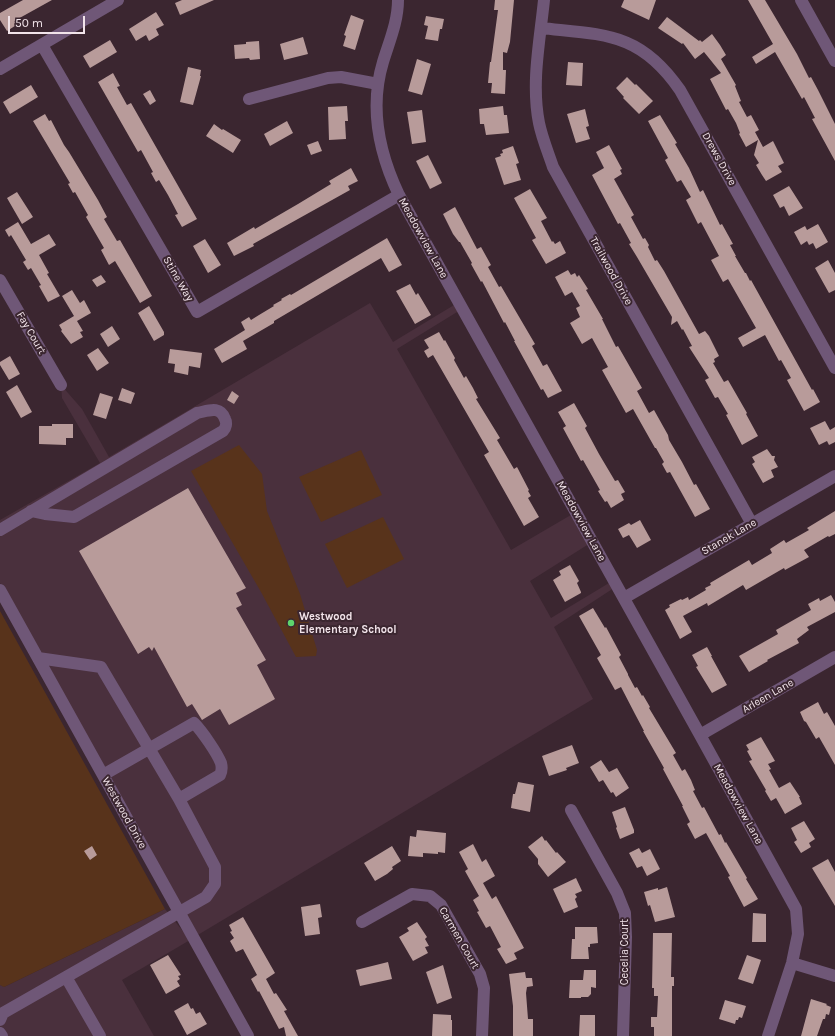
<!DOCTYPE html>
<html>
<head>
<meta charset="utf-8">
<style>
	body { margin:0 }
	#map { position:relative; width:835px; height:1036px; overflow:hidden; background:#3b2630; font-family:Karla,sans-serif }
	canvas { display:block }
	.scale { position:absolute; left:8px; top:16px; width:77px; height:18px; box-sizing:border-box; border:2px solid #f2e4ea; border-top:0; padding-left:5px; font-size:12px; line-height:14px; white-space:nowrap; color:#f2e4ea; -webkit-text-stroke:3px #3b2630; paint-order:stroke }
</style>
</head>
<body>
<div id="map">
<canvas width="835" height="1036"></canvas>
<div class="scale">50 m</div>
</div>
<script>
const context = document.querySelector('canvas').getContext('2d');
context.lineJoin = 'round';
function paint(path, color) { context.fillStyle = color; context.fill(path, 'evenodd'); }
function strokePath(path, color, width, dash) { context.strokeStyle = color; context.lineWidth = width; context.lineCap = dash ? 'butt' : 'round'; context.setLineDash(dash || []); context.stroke(path); }
function label(font, color, halo, rows, align = 'center') {
  context.font = font + ' Karla,sans-serif'; context.lineWidth = 4; context.setLineDash([]); context.textBaseline = 'middle'; context.strokeStyle = halo; context.fillStyle = color; for (const [text, x, y, turn = 0] of rows) {
    context.save(); context.translate(x, y); context.rotate((+turn || 0) * Math.PI / 180); context.textAlign = isNaN(turn) ? turn : align; if (halo) context.strokeText(text, 0, 0); context.fillText(text, 0, 0); context.restore();
  }
}
paint(new Path2D(`
	M459 302 462 309 397 349 511 550 576 512 592 542 530 581 551 618 614 580 617 586 554 627 593 699 196 936 0 583V520L100 463 62 398 61 385 82 409 109 457 370 303 393 342Z
	M165 909 190 940 122 980 154 1036H0V985L4 987Z`), '#4a303d');
paint(new Path2D(`
	M239 445 262 474 267 511 300 594 317 650 316 656 296 657 261 592 191 471Z
	M361 450 382 495 321 522 299 477Z
	M383 517 404 559 347 588 325 544Z
	M0 611 165 909 4 987 0 985Z`), '#58331b');
paint(new Path2D(`
	M23 0H52L16 20 18 24 7 31 0 20V13Z
	M182 0H214L180 15 175 3Z
	M495 0H514L510 42 507 53 503 52V70H506L505 94 491 93 492 83H488L490 62H491L498 10H494Z
	M624 0H656L649 20 621 7Z
	M748 0H765L797 54 809 78 811 77 818 90 835 124V161L812 119 815 118 804 97 802 99 775 52 756 64 752 57 773 44Z
	M156 12 164 25 156 29 159 35 149 41 146 35 136 41 129 29Z
	M351 15 364 20 355 50 343 46 346 36 344 35Z
	M426 16 444 19 442 29H440L438 41 425 39 428 26 424 25Z
	M667 17 699 41 700 40 702 42 712 34 720 45 726 55 721 59 736 85 735 86 741 101 739 102 747 117 751 115 759 130 755 132 763 147 773 141 784 163 778 166 782 172 766 181 762 175 756 165 759 163 754 155 758 140 746 147 739 134 740 133 736 123 728 109 726 110 710 79 721 73 704 52 695 59 683 43 682 44 658 28Z
	M303 37 308 54 284 60 280 44Z
	M110 40 117 52 90 68 83 56Z
	M259 41 260 59 250 60 249 58 235 59 234 45 246 44V42Z
	M417 59 431 64 422 95 408 91Z
	M568 62 583 63 582 86 566 85Z
	M188 67 201 70 200 76H201L193 105 180 102Z
	M113 73 120 86 117 87 127 105 131 103 197 219 182 227 175 215 178 214 168 195 159 180 156 182 151 173 153 172 141 150 138 152 98 82Z
	M627 77 635 85 636 84 653 101 639 114 623 98 624 97 616 88Z
	M31 85 38 97 10 114 3 102Z
	M150 90 156 101 150 105 143 94Z
	M347 106 348 121H345L346 139 329 140 328 107Z
	M503 106 504 115H507L509 133 486 135 484 124H480L479 109Z
	M585 109 589 126 586 127 590 139 576 143 567 114Z
	M422 110 426 142 412 144 407 112Z
	M45 114 49 121 51 120 64 145 69 152 98 200 107 217 104 219 117 241 120 240 152 296 140 303 115 261 109 265 101 250 104 248 86 217 88 215 75 192 73 193 68 184 70 183 33 121Z
	M660 115 677 143 675 144 689 168 700 192 703 190 720 225 722 224 733 244 730 245 736 256H735L745 273H746L750 281 751 280 812 390 813 389 820 402 804 411 787 380 791 378 781 360 779 361 765 335 743 347 738 338 756 328 728 279 723 282 711 260 719 256 701 222 698 224 686 200 691 197 681 180 677 182 665 160 668 158 648 121Z
	M287 121 293 133 270 146 264 134Z
	M214 124 222 130 223 129 241 140 233 153 206 136Z
	M318 141 322 151 311 155 307 145Z
	M609 145 622 169 620 170 622 174 614 179 634 215 631 217 643 239 645 238 649 245 648 247 655 261 657 260 664 271 699 334 705 331 709 336 719 356 714 359 715 362 713 363 724 382 728 380 747 413 746 414 758 436 742 445 726 415 728 414 718 397 715 398 705 380 709 378 689 347 692 346 683 329 682 330 677 321 671 325 672 317 637 257 629 244 631 243 620 223 618 224 592 175 604 168 596 152Z
	M513 146 519 163 516 164 521 180 504 185 495 158 501 156 500 154 503 153 502 150Z
	M428 155 442 183 430 189 416 161Z
	M351 168 358 181 348 186 350 190 253 244 254 246 234 256 227 243 254 227 255 229 298 204 331 184 329 181Z
	M789 186 803 208 789 216 784 206 780 208 773 195Z
	M530 189 547 218 541 221 552 242 553 241 555 244 560 241 566 253 546 264 532 240 536 238 514 198Z
	M17 192 33 217 22 224 7 198Z
	M455 207 477 249 481 247 491 265 488 267 499 287 501 286 535 344 532 346 543 366 547 364 562 391 548 398 543 389 541 390 514 341H515L505 322 504 323 482 281 481 282 471 264 472 263 460 242H459L453 234 443 214Z
	M18 222 31 244 49 234 56 245 39 255 49 273 47 274 60 296 48 302 39 286 41 285 31 268 28 270 23 262 26 260 11 235 9 237 5 230Z
	M818 224 828 242 816 249 813 243 809 245 807 241 801 245 794 232 805 226 807 230Z
	M387 238 402 265 389 272 381 258 274 321V323L243 341 247 349 222 363 214 349 245 330 241 322 249 317 251 320 259 315 274 306 273 305 282 300 281 299 290 294 291 295Z
	M205 239 221 265 208 273 193 246Z
	M828 260 835 273V290L829 293 815 268Z
	M568 270 571 275 575 273 577 277 579 275 588 289 586 290 603 319H602L616 347 618 346 642 388 637 391 649 413 654 410 668 435 669 440 682 462 694 485 696 484 710 509 695 517 670 472 667 473 662 464 664 462 656 448H655L633 409 626 413 602 370 608 367 592 338 582 344 570 323 580 317 576 308 580 306 572 292 565 296 555 277Z
	M101 275 106 282 97 287 92 280Z
	M410 284 416 295 418 293 431 315 415 324 396 291Z
	M72 290 80 303 84 300 91 313 77 321 83 331 80 332 83 337 71 344 61 331 62 330 59 325 74 316 62 296Z
	M149 306 164 332V335L154 341 138 313Z
	M112 326 120 339 108 347 100 334Z
	M439 332 444 341 445 340 455 358 454 360 464 378 466 376 473 388 478 398 476 399 500 438 497 440 514 469 517 467 529 490 528 491 531 496 528 498 539 517 524 526 484 455 489 452 440 367 433 355 428 358 424 351 429 348 424 340Z
	M98 348 109 363 97 371 87 355Z
	M170 349 202 353 200 368 189 366 188 375 174 372 175 364 168 363Z
	M10 356 20 374 9 380 0 365V362Z
	M17 385 32 412 21 418 6 392Z
	M122 388 135 393 131 404 118 400Z
	M232 391 239 396 234 404 227 400Z
	M100 393 113 397 106 419 93 415Z
	M574 403 587 426 585 428 599 454 615 481 618 480 625 492 621 494 624 500 611 508 607 501 605 502 598 491 600 490 583 460 581 461 563 428 566 426 558 412Z
	M825 421 830 430 835 427V442L829 445 827 441 819 445 810 428Z
	M52 424H73V438H66V445L39 444V426H52Z
	M767 449 772 456H775L774 460 778 467 771 470 774 477 763 483 752 464 755 462 752 457Z
	M188 488 246 588 236 593 242 605 236 608 266 660 257 665 275 699 229 725 220 709 202 720 192 704 187 707 154 647 152 651 149 647 138 654 79 551Z
	M835 511V534L829 537 828 536 804 550 809 557 785 570 784 568 746 590 743 585 708 606 707 603 683 616 692 632 680 639 665 610 670 607 669 605 681 599 682 600 688 597 689 600 706 590 705 588 711 585 710 583 749 560 752 565 772 553 770 549 784 540 786 543 809 530 807 528Z
	M640 520 651 540 637 548 629 535 623 538 618 529 629 523 631 525Z
	M570 565 579 581 577 583 581 592V593L565 602 553 580 561 575 559 571Z
	M831 595 835 602V612L807 627 809 630 797 639 799 643 767 660 768 661 749 672 739 656 778 634 776 630 811 610 808 604 819 598 820 601Z
	M593 608 605 628 606 627 621 655 619 657 628 674V675L635 688 637 687 642 696 643 695 650 707 649 708 676 753 673 755 682 771 685 769 691 780 695 790 693 791 702 808 704 807 719 835 721 834 725 843 726 842 747 878 746 879 758 899 744 907 728 877 730 876 706 833 695 839 687 824 690 822 682 806H683L663 769 664 768 643 731H644L635 714 621 687 615 690 597 658 601 655 579 616Z
	M707 647 712 656H711L727 685 712 693 696 667 698 666 692 655Z
	M818 702 824 714 827 712 835 726V765L819 737 816 739 806 722 804 721 800 712Z
	M761 737 775 761 768 764 771 769 769 770 779 788 790 782 800 797H799L802 804 785 814 776 798 771 801 765 791 766 790 749 761 752 760 747 751 749 750 746 745Z
	M572 745 579 763 566 768 567 770 549 776 542 756Z
	M601 760 609 772 617 768 629 788 616 797 613 792 611 793 603 780 599 782 590 767Z
	M518 782 534 785 530 812 511 808 513 794H515Z
	M625 807 634 830V833L620 839 616 828 617 827 612 812Z
	M804 821 815 839 809 843 811 847 801 853 794 842 797 840 791 828Z
	M417 830 446 833 445 853 438 852V854L423 853V857L408 856 410 836 416 837Z
	M542 836 545 841 546 840 556 853 557 852 566 862 548 877 538 864V859L528 847Z
	M473 844 482 862 486 859 495 876 483 883 492 899 496 896 524 948 514 953 517 959 506 964 497 949 501 947 490 926 486 928 477 912 479 911 473 900 479 896 465 871 468 869 459 852Z
	M92 846 97 855 90 860 84 851Z
	M392 846 401 861 392 867 393 869 387 874 375 881 364 863Z
	M639 848 642 853 650 849 660 869 647 876 642 866 637 868 629 853Z
	M828 859 835 872V906L812 868Z
	M576 878 582 891 575 894 577 897 575 899 578 907 564 913 553 889Z
	M667 887 675 917 655 922 650 905 648 906 644 892 658 888V890Z
	M320 904 322 917 318 918 320 934 305 936 301 907Z
	M753 913 766 914V942H752Z
	M243 917 275 973 266 979 274 994 276 993 287 1010 284 1011 298 1036H286L284 1027 279 1029 259 991 258 992 251 979 257 975 243 949 236 952 230 941 234 938 230 932 232 931 229 925Z
	M417 922 427 937 425 939 429 946 425 947 428 953 413 961 399 937 409 931 407 928Z
	M575 927H597L598 943 590 944V947H588L589 959H571L572 939H575Z
	M653 933H672L671 977H674V986H672V1036H654V1027H651V1017H657L658 996H654V988H652Z
	M168 955 181 975 178 976 180 979 177 981 180 986 166 994 150 965Z
	M747 955 761 960 753 984 738 979Z
	M388 962 392 979 360 986 356 970Z
	M443 965 452 998 437 1004 426 972Z
	M584 970H596V988L591 987V994L588 997H581V998H569L570 980H583Z
	M525 972 526 978H532L533 986 527 987 526 993 528 1019H533V1036H513V1006L509 974Z
	M811 999 827 1004 826 1005 831 1007 829 1015 826 1014 825 1019H823L817 1036H801Z
	M725 1000 746 1006 742 1018 739 1017 738 1020H736L735 1024 719 1019Z
	M188 1003 191 1009 193 1008 196 1014 200 1012 207 1024 187 1035 174 1011Z
	M433 1014 451 1015V1020H452V1036H432Z
	M580 1015H595V1036H579Z`), '#b89b9a');
strokePath(new Path2D(`
	M398 0C398 22 389 42 383 62 369 108 379 153 399 195L700 735 796 909 798 934 792 963 768 1036
	M544 0C540 40 531 83 539 123 542 138 548 152 553 167L752 524
	M801 0 835 61
	M541 28C605 35 640 32 680 90L835 368
	M42 45 197 312 399 195
	M0 69 118 0
	M249 99 328 78 341 77 378 84
	M0 280 61 385
	M0 530 197 413C208 411 220 405 225 419 227 423 226 428 223 431L74 517 45 514 31 511
	M0 590 248 1036
	M624 598 835 476
	M700 735 835 657
	M103 775 194 723C202 731 217 753 221 763 222 767 222 771 220 775L179 799
	M571 810 617 893 625 913 626 937 623 1036
	M362 922 412 894 430 896 441 905 480 974 484 988 482 1036
	M792 963 835 976
	M66 977 100 1036
	M0 1020 3 1013 206 897 215 884V867L179 799 101 667 38 658
	M0 1033 2 1036`), '#6f5777', 12);
for (const [x, y, r, color] of [
	[291,623,4,"#5ed56c"]
]) { const dot = new Path2D(); dot.arc(x, y, r, 0, 2 * Math.PI); context.fillStyle = color; context.fill(dot); strokePath(dot, '#3b2630', 1.5); }
label('11px', '#f2e4ea', '#3b2630', [
	["Drews Drive",719,159,61],
	["Meadowview Lane",423,238,61],
	["Trailwood Drive",611,271,61],
	["Stine Way",178,279,60],
	["Fay Court",31,333,60],
	["Meadowview Lane",581,521,61],
	["Stanek Lane",729,537,-30],
	["Arleen Lane",768,696,-30],
	["Meadowview Lane",738,804,61],
	["Westwood Drive",124,813,61],
	["Carmen Court",459,938,60],
	["Cecelia Court",625,952,-90]
]);
label('bold 11px', '#f2e4ea', '#3b2630', [
	["Westwood",299,617],
	["Elementary School",299,630]
], 'left');
</script>
</body>
</html>
